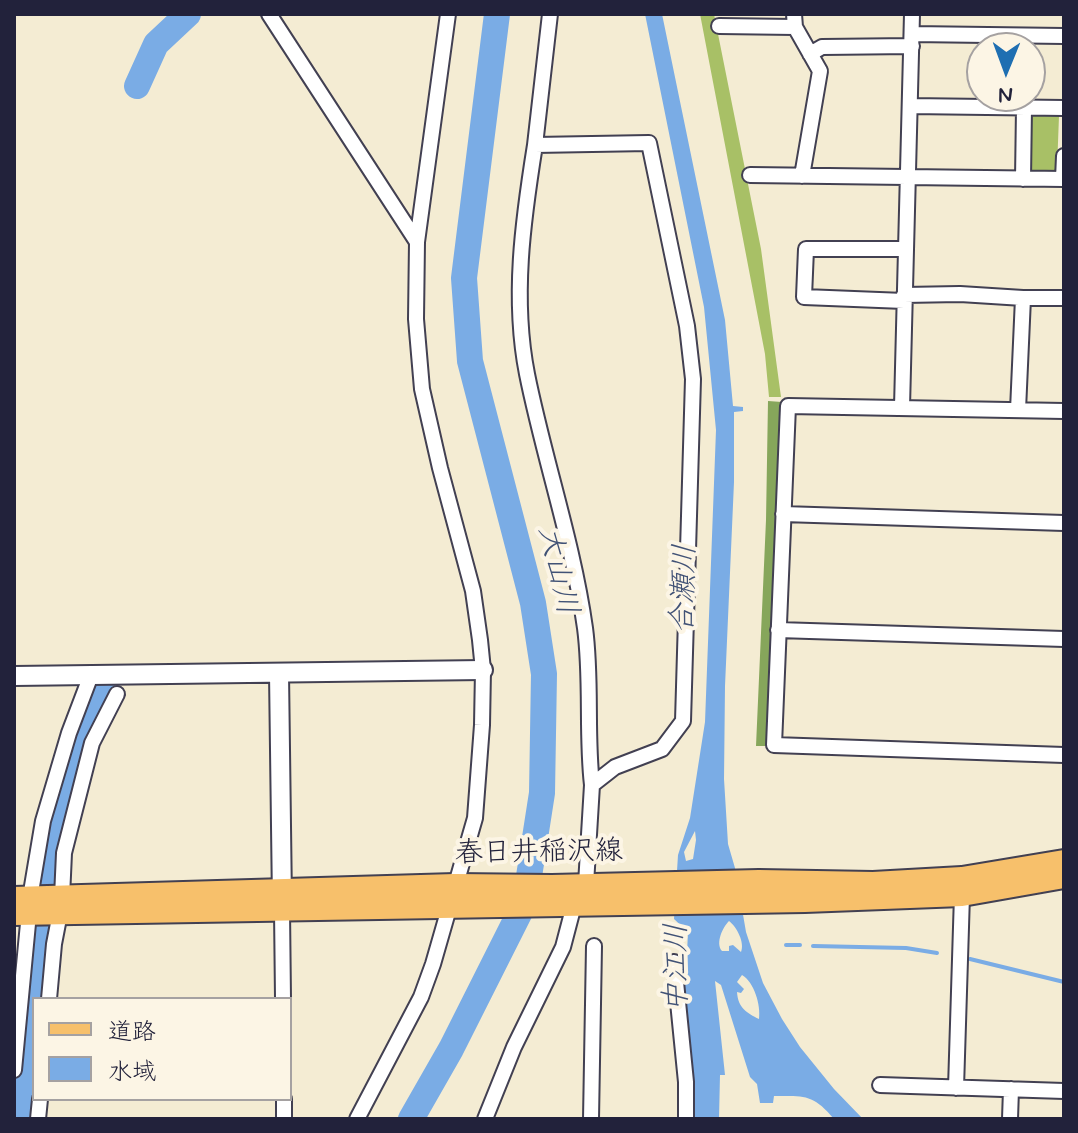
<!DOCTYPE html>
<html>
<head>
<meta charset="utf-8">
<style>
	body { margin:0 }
	#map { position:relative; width:1078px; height:1133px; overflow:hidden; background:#f4ecd3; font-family:Mynerve,"Klee One",sans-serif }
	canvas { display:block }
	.frame { position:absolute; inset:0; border:16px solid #22223b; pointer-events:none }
	.legend { position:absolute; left:32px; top:997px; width:260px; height:104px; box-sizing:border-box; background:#fcf5e5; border:2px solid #a5a1a1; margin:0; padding:10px 14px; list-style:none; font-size:24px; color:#22223b }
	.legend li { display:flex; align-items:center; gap:16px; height:40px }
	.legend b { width:40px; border:2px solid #a5a1a1 }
	.north { position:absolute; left:966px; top:32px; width:80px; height:80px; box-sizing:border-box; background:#fcf5e5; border:2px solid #a5a1a1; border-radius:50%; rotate:181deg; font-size:22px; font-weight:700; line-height:32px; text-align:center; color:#22223b }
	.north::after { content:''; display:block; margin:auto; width:28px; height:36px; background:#1f6fb2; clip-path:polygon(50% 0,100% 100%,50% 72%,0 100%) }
</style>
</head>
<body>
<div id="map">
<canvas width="1078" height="1133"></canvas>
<div class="frame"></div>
<ul class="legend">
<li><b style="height:10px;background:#f7c06b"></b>道路</li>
<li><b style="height:22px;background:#7aace5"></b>水域</li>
</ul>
<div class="north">N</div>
</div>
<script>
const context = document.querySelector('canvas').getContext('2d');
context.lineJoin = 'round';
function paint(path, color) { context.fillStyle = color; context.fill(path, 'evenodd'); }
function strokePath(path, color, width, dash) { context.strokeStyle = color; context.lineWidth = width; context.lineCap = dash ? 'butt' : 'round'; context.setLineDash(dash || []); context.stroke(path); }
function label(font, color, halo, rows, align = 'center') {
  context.font = font + ' Mynerve,"Klee One",sans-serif'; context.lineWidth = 8; context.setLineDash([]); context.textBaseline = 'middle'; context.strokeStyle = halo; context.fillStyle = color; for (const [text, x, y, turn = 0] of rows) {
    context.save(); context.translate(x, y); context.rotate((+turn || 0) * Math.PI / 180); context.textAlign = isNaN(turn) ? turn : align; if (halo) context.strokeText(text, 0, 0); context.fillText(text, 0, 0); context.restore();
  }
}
paint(new Path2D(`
	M700 14H714L761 249 781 397H769L765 354Z
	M1033 112H1055L1059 116 1057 169 1052 174H1033L1028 169 1029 115Z`), '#a8c066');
paint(new Path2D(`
	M768 401 782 402 768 746H756L766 520Z`), '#86a65b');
paint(new Path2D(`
	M645 14H662L725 320 733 406 743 407V411L734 412V482L725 686 724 779 728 844 735 868 746 932 763 983 782 1019 800 1047 834 1089 863 1119H834C813 1094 805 1096 774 1096L773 1103H760L757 1084 750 1077 721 985 715 981 725 1075H720L719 1119H693L695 1089 684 984H681L678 958 687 953 688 932 674 919 678 855 690 818 705 722 716 430 704 307ZM695 831 696 840 693 859 686 861 684 852ZM729 921C737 927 745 943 741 952L733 945 729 946V951H722C715 943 723 927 729 921ZM742 975C754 982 761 1005 759 1019 747 1013 738 1008 737 992L741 993 744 989 737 982Z`), '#7aace5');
strokePath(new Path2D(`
	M786 945H800
	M813 946 906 948 937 953
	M970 959 1064 982`), '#7aace5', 4);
strokePath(new Path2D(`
	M137 86 156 44 188 14
	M35 999 58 813 70 769 103 690
	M19 1119 34 1005
	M411 1119 451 1049 525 902 542 793 544 674 533 603 470 361 464 278 497 14`), '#7aace5', 26);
const minor = new Path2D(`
	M269 14 417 242
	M794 14 795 27 820 71 802 176
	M719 26 795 27
	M912 34 1064 36
	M810 54 822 47 912 46
	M910 106 1064 108
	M535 145C523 220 512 298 527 374 544 459 573 542 585 628 592 680 586 733 592 785
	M750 175 1064 179
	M1023 179 1024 108
	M1063 179 1064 156
	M904 295 960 294 1023 298
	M904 301 804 297 806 249H905
	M902 407 912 14
	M1018 410 1023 298H1064
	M1064 411 788 406 774 745 1064 755
	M783 514 1064 523
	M778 630 1064 639
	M62 897 64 853 92 743 117 694
	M30 898 43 821 69 733 91 675
	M282 910 283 999
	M674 962 686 1082V1119
	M49 999 54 944 60 913
	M14 1070 29 913
	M880 1085 1064 1091
	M956 1088 962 895
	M284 1099V1119
	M38 1119 40 1099
	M357 1119 421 997 433 964 475 818 482 725 483 670 480 640 473 591 440 468 422 389 416 319 417 242 448 14
	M485 1119 514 1047 563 947 574 905 586 884 592 785 615 767 662 749 683 721 693 379 687 326 649 143 535 145 550 14
	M591 1119 594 946
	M1010 1119 1011 1089`);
const tertiary = new Path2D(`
	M279 673 282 902
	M14 676 483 670`);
const primary = new Path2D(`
	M14 898 455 885 552 886 759 881 873 883 962 878 1064 861
	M14 914 805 901 962 895 1064 877`);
strokePath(minor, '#424052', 18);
strokePath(tertiary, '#424052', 22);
strokePath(primary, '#424052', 26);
strokePath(minor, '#fff', 14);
strokePath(tertiary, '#fff', 18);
strokePath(primary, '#f7c06b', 22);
label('28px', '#22223b', '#fcf5e5', [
	["春日井稲沢線",539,854,-1]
]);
label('italic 30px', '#415276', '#fcf5e5', [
	["大山川",556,571,77],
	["合瀬川",686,589,-88],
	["中江川",679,968,-90]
]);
</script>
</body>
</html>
